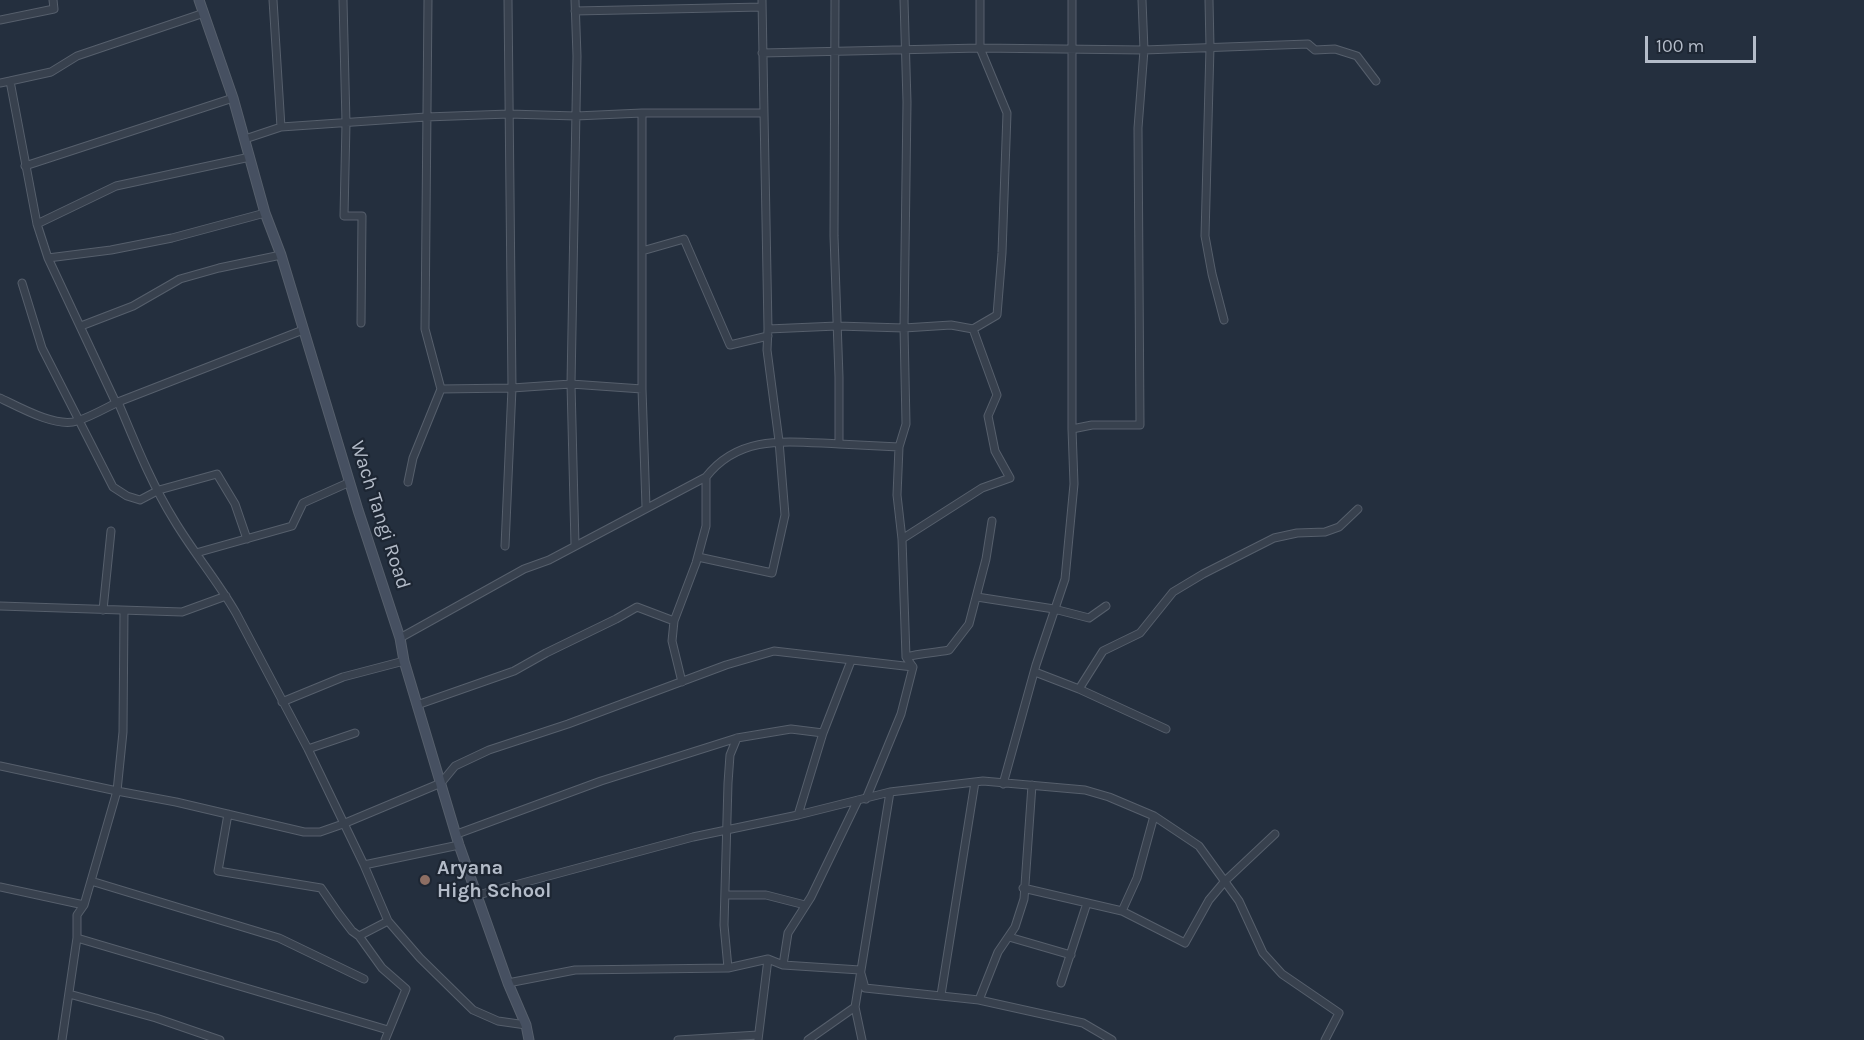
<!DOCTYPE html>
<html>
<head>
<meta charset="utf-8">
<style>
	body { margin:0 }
	#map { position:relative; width:1864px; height:1040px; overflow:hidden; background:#242f3e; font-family:Karla,sans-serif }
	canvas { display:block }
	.scale { position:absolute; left:1645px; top:36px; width:111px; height:27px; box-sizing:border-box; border:3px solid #b4bcc9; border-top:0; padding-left:8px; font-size:18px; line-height:21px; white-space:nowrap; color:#b4bcc9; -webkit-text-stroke:4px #1d2633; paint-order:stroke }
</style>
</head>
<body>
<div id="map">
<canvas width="1864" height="1040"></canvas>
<div class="scale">100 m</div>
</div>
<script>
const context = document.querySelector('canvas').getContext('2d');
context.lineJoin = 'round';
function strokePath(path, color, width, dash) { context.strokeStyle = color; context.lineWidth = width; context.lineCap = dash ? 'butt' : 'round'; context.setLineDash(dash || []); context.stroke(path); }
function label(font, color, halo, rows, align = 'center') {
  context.font = font + ' Karla,sans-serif'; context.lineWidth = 4.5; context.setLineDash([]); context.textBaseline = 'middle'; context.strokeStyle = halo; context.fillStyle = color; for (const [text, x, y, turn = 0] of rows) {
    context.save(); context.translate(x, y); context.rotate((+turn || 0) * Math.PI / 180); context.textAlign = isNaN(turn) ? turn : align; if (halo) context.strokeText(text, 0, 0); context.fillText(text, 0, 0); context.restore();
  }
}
const street = new Path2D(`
	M273 0 281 127
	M343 0 346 123 344 216H362L361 323
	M835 0 834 236 839 377V444
	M1209 0 1210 47 1205 236 1212 274 1224 320
	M575 11 762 7
	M0 20 54 9 53 0
	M762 53 980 48 1144 50 1308 44 1315 50 1335 49 1357 56 1376 81
	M10 81 51 72 77 56 204 13
	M0 83 10 81 37 224 48 258 116 403 118 402C135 442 151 483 174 520 193 552 217 580 236 613L308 749 364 865 388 921 420 958 473 1010 498 1021 526 1025
	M642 113V389L646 507
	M245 139 281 127 426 117 509 114 576 116 642 113H764L762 0
	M25 166 233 98
	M37 224 116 186 250 157
	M642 251 684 239 730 345 768 336
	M48 258 111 250 172 238 265 213
	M22 283 42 348 113 487 127 496 140 500 159 490 217 474 235 504 247 539
	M81 326 133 306 180 279 219 268 281 255
	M768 329 837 326 904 328 951 325 973 329 997 315 1002 253 1007 113 980 48V0
	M441 389 512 388 571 384 642 389
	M0 398C19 407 56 428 77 421 90 417 104 409 116 403
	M118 402 303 330
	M1072 429 1092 425H1140L1138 128 1144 50 1142 0
	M408 482 413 458 441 389 425 329 428 0
	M902 539 982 488 1010 478 995 451 988 416 997 395 973 329
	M575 545 571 384 577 56 575 0
	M505 546 512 388 508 0
	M196 553 292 526 303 503 350 482
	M698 557 772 573 785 515 779 441 767 350 768 329 764 113
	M977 597 1054 609 1089 618 1106 606
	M0 606 182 612 226 596
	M103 610 111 531
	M400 638 524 569 549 560 706 477C740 433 790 442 839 444 859 445 879 446 899 447
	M906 657C921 653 934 653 949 650L969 624 986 559 992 521
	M1035 672 1079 689 1166 729
	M682 682 672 641 674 621 696 563 706 526V477
	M1079 689 1103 651 1140 633 1173 592 1203 574 1274 538 1297 533 1325 532 1339 527 1358 509
	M282 702 343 677 404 661
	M417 705 514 671 546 653 616 619 637 607 674 621
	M308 749 355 733
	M0 766 117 791 176 802 304 832H320L343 824 441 783 455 766 489 750 568 724 726 665 774 651 913 667
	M1003 784 1036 665 1065 579 1074 484 1072 429V0
	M866 799 901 714 913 667 906 657 902 539 897 495 899 447 906 424 904 328 907 102 904 0
	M228 814 218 871 321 888 339 914 352 931 359 936 382 968 406 989 385 1040
	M798 815 823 733 851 661
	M457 834 601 781 737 738 791 729 823 733
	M364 865 459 845
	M91 881 279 938 364 979
	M0 887 84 905
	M1023 888 1122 911 1185 943 1209 900 1225 881 1275 834
	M478 895 693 837 798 815 890 792 983 781 1085 790 1109 797 1154 816 1199 846 1239 901 1263 953 1282 974 1339 1013 1325 1040
	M726 895H766L805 905
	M1122 911 1137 878 1154 816
	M359 936 388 921
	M1009 937 1071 955
	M77 938 388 1030
	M783 965 788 933 811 897 858 800
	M728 968 724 925 728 783 730 755 737 738
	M508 983 575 970 728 968 768 959 783 965 860 970 865 988 979 1000 1083 1023 1112 1040
	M1061 983 1087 903
	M69 994 156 1018 220 1040
	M941 995 975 782
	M979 1000 998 952 1015 927 1024 899 1032 785
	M62 1040 77 938V915L84 905 117 791 123 732 124 611
	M678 1040 758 1035
	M758 1040 768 959
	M808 1040 855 1007
	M862 1040 855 1007 890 792`);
const secondary = new Path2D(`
	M199 0 233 98 265 213 281 255 358 510 400 638 404 661 459 845 508 983 526 1025 529 1040`);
strokePath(street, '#565f6c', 9);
strokePath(secondary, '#565f6c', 11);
strokePath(street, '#38414e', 7);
strokePath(secondary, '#465061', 9);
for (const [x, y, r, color] of [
	[425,880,6,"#8d6e63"]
]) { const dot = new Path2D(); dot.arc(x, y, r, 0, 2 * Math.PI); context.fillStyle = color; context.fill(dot); strokePath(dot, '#1d2633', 2); }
label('20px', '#b4bcc9', '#1d2633', [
	["Wach Tangi Road",380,515,72]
]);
label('bold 20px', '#b4bcc9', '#1d2633', [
	["Aryana",437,868],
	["High School",437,891]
], 'left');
</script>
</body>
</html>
